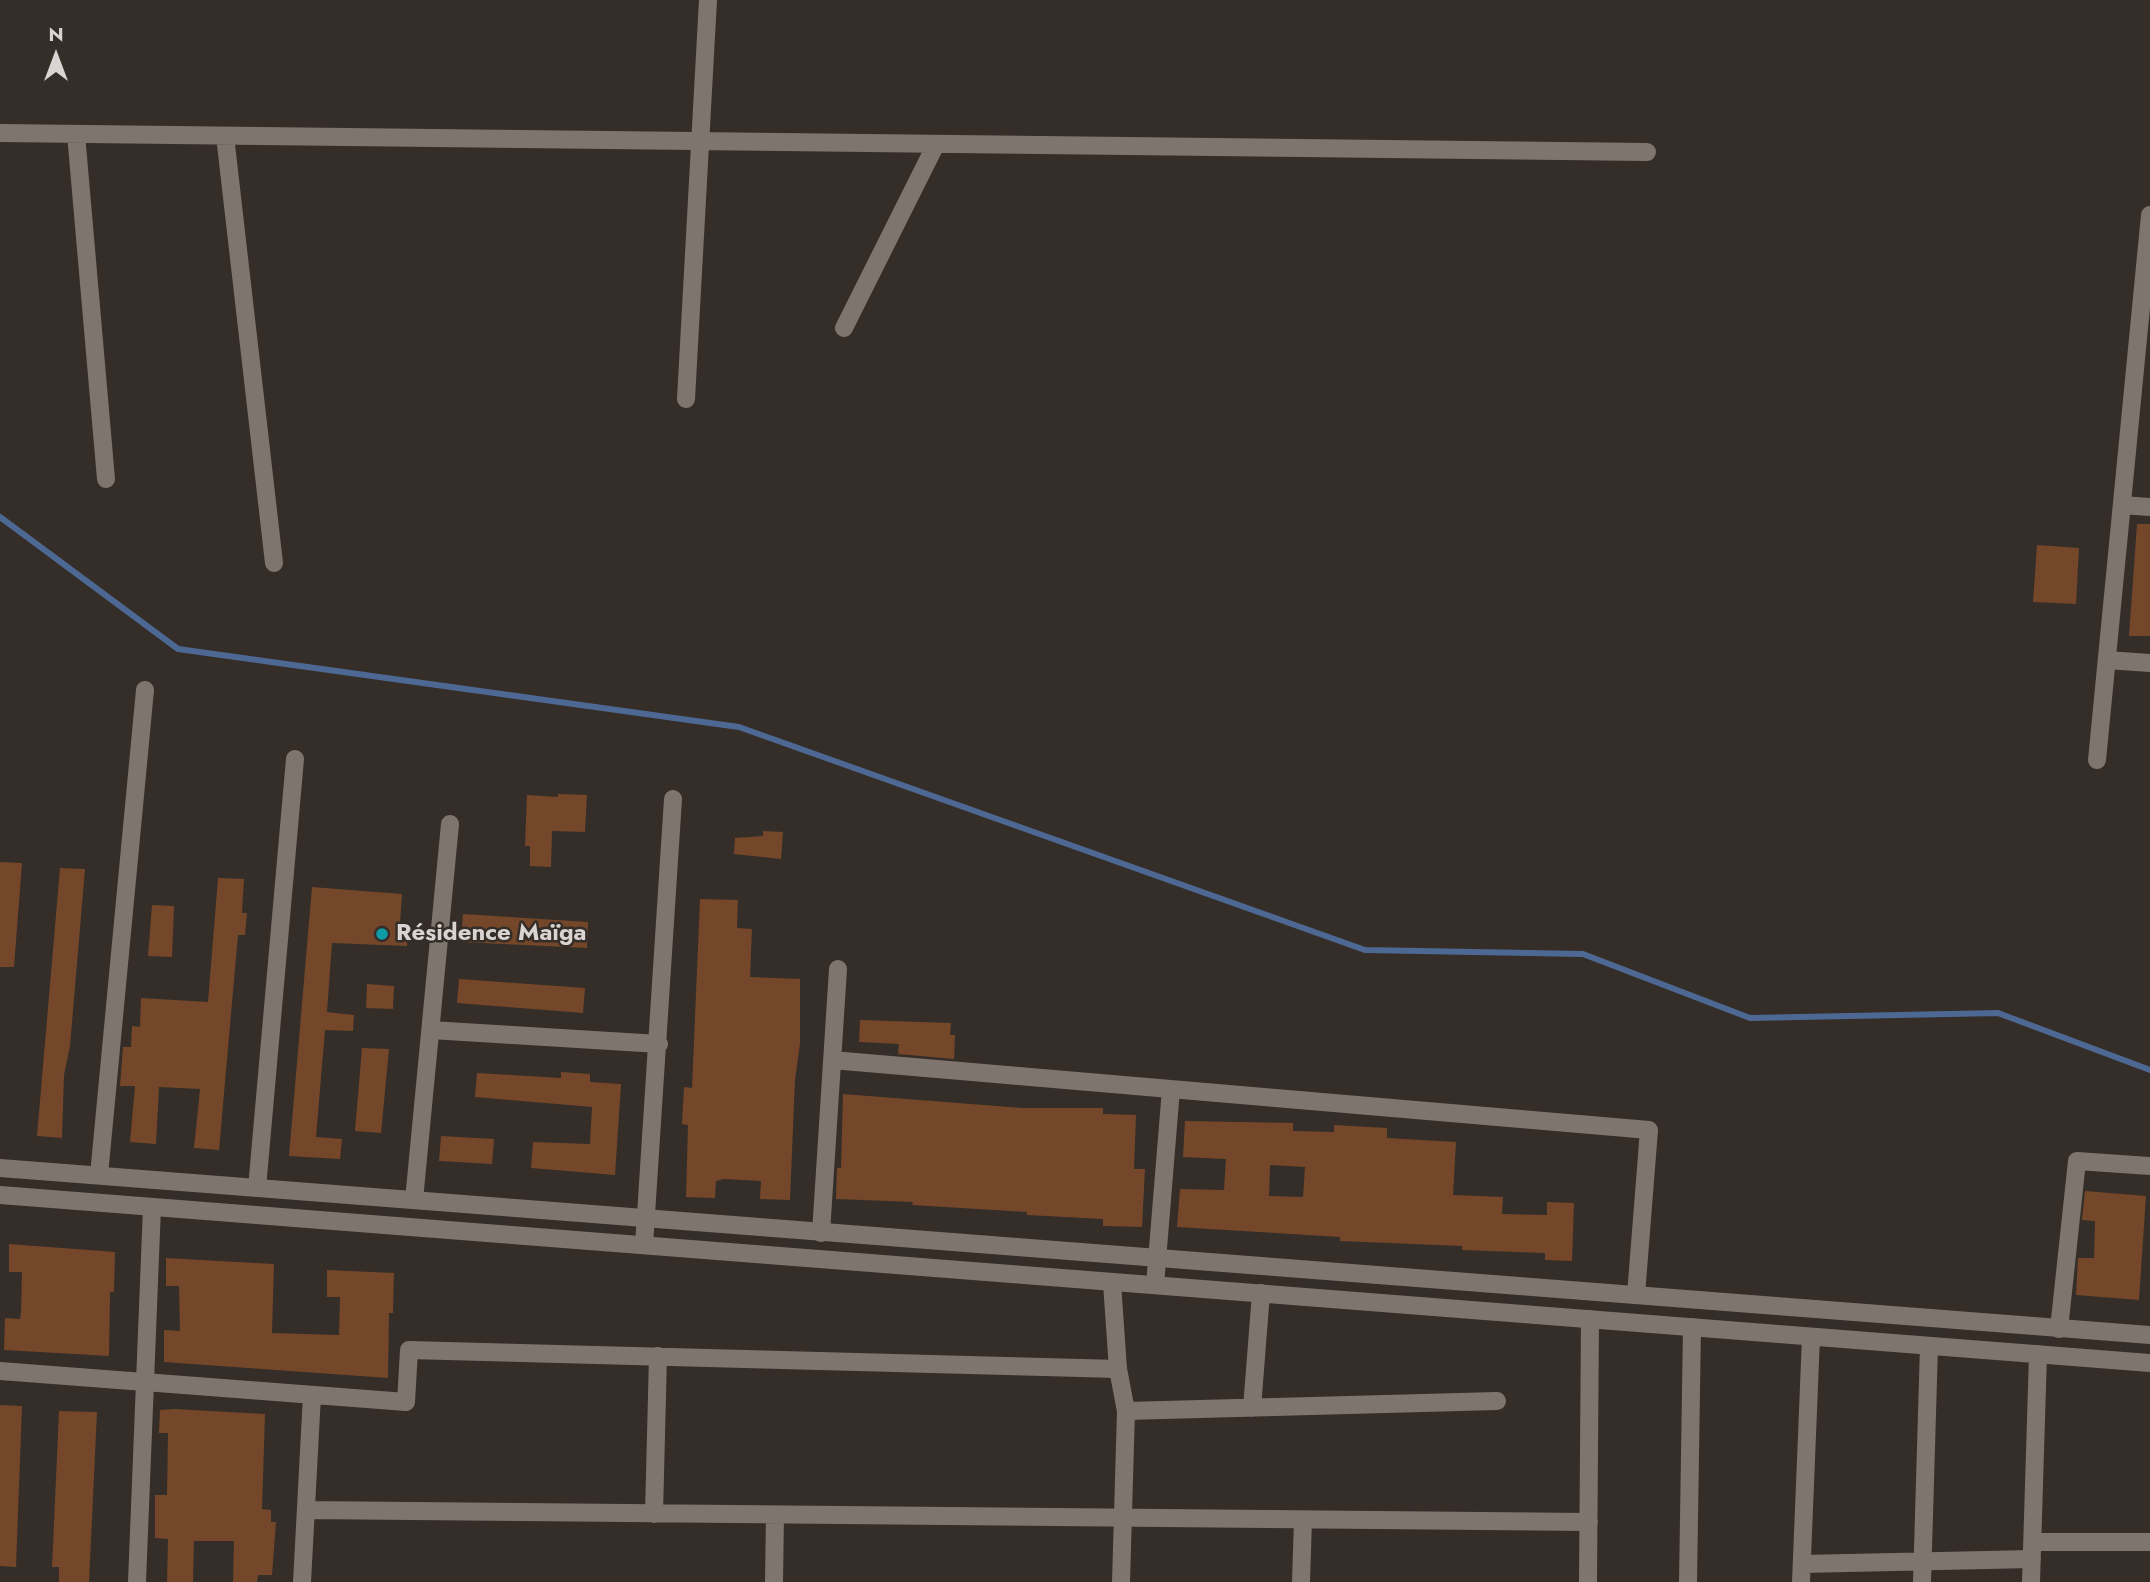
<!DOCTYPE html>
<html>
<head>
<meta charset="utf-8">
<style>
	body { margin:0 }
	#map { position:relative; width:2150px; height:1582px; overflow:hidden; background:#352d28; font-family:Jost,sans-serif }
	canvas { display:block }
	.north { position:absolute; left:21px; top:21px; width:70px; height:70px; -webkit-text-stroke:5px #352d28; paint-order:stroke; rotate:0deg; font-size:19px; font-weight:700; line-height:28px; text-align:center; color:#d9d4d1 }
	.north::after { content:''; display:block; margin:auto; width:24px; height:32px; background:#d9d4d1; clip-path:polygon(50% 0,100% 100%,50% 72%,0 100%) }
</style>
</head>
<body>
<div id="map">
<canvas width="2150" height="1582"></canvas>
<div class="north">N</div>
</div>
<script>
const context = document.querySelector('canvas').getContext('2d');
context.lineJoin = 'round';
function strokePath(path, color, width, dash) { context.strokeStyle = color; context.lineWidth = width; context.lineCap = dash ? 'butt' : 'round'; context.setLineDash(dash || []); context.stroke(path); }
function paint(path, color) { context.fillStyle = color; context.fill(path, 'evenodd'); }
function label(font, color, halo, rows, align = 'center') {
  context.font = font + ' Jost,sans-serif'; context.lineWidth = 5; context.setLineDash([]); context.textBaseline = 'middle'; context.strokeStyle = halo; context.fillStyle = color; for (const [text, x, y, turn = 0] of rows) {
    context.save(); context.translate(x, y); context.rotate((+turn || 0) * Math.PI / 180); context.textAlign = isNaN(turn) ? turn : align; if (halo) context.strokeText(text, 0, 0); context.fillText(text, 0, 0); context.restore();
  }
}
strokePath(new Path2D(`
	M0 517 178 649 739 727 1365 950 1583 954 1750 1018 1998 1013 2150 1070`), '#4d6993', 6);
paint(new Path2D(`
	M2137 524H2150V636H2129Z
	M2037 545 2079 548 2076 604 2033 602Z
	M558 794 587 795 585 832 552 831 551 867 530 866V846H525L527 795 558 797Z
	M763 831 783 832 781 859 734 854 735 838 763 836Z
	M0 862 22 863 14 967H0Z
	M60 868 85 869 70 1046 64 1075 62 1138 37 1136Z
	M218 878 244 879 242 913H247L245 935H238L219 1150 194 1148 200 1089 159 1087 156 1144 130 1142 135 1086H120L123 1047H131L132 1026 140 1027 141 998 208 1002Z
	M312 887 402 894 400 924 408 925 407 946 332 943 327 1012 354 1015 353 1031 325 1030 316 1137 342 1139 340 1159 289 1156Z
	M700 899 738 900 737 928 752 929 750 977 800 979V1044L795 1080 790 1200 760 1199 761 1181 724 1179 716 1181 715 1198 686 1197 688 1125 682 1124 684 1087 692 1088Z
	M152 905 174 906 172 957 148 956Z
	M463 914 588 922 587 948 461 942Z
	M459 979 585 988 583 1013 457 1003Z
	M367 984 394 986 393 1009 366 1008Z
	M860 1020 951 1023 950 1035H955L954 1059 898 1054 899 1044 859 1042Z
	M362 1048 389 1049 381 1133 355 1131Z
	M561 1072 590 1074V1082L621 1084 615 1175 531 1168 533 1142 590 1144 592 1107 475 1097 477 1073 561 1078Z
	M843 1094 1022 1108H1103V1114L1136 1115 1134 1169H1145L1142 1227 1103 1226V1219L1027 1215V1212L912 1205 913 1202 836 1199 837 1168H841Z
	M1185 1121 1293 1123V1131L1334 1132V1125L1387 1128V1138L1456 1142 1453 1195 1503 1197 1502 1214 1547 1215V1202L1574 1203 1572 1261 1545 1260V1253L1462 1250V1246L1340 1241V1237L1177 1227 1180 1189 1224 1190 1226 1159 1183 1157ZM1270 1165 1305 1167 1303 1197 1269 1196Z
	M441 1136 494 1139 492 1164 439 1161Z
	M2085 1191 2146 1196 2139 1300 2076 1295 2078 1258H2094L2095 1221 2082 1220Z
	M9 1244 115 1252 114 1292H110L109 1356 4 1350 5 1318 20 1319 21 1312 22 1272H9Z
	M166 1258 274 1264 272 1333 339 1335 340 1297H327V1270L394 1273 393 1313H389L388 1378 164 1362V1330L180 1331 179 1286H166Z
	M0 1405 22 1406 16 1567 0 1566Z
	M174 1409 265 1414 262 1509 271 1510V1522H276L272 1575H258L257 1582H233L234 1541H194L193 1582H167L168 1539 155 1538V1495H167L168 1433H159L160 1410Z
	M59 1411 97 1412 89 1582H59V1567H52Z`), '#74472a');
strokePath(new Path2D(`
	M0 133 1647 152
	M76 134 106 479
	M225 136 274 563
	M844 328 936 144
	M686 399 708 0
	M2122 505 2150 507
	M2107 660 2150 663
	M2097 760 2150 215
	M431 1030 659 1044
	M832 1060 1649 1130 1636 1295
	M99 1175 145 690
	M257 1188 295 759
	M414 1200 450 824
	M821 1233 838 969
	M644 1245 673 799
	M1155 1285 1171 1089
	M2059 1329 2077 1161 2150 1166
	M0 1371 406 1402 409 1350 1118 1369
	M1252 1408 1261 1293
	M1126 1411 1497 1401
	M306 1510 1589 1522
	M654 1514 658 1356
	M2033 1542H2150
	M1802 1564 2032 1559
	M137 1582 152 1207
	M302 1582 312 1395
	M774 1582 775 1515
	M1301 1582 1303 1520
	M1588 1582 1590 1319
	M1688 1582 1692 1327
	M1801 1582 1811 1337
	M1922 1582 1929 1346
	M2031 1582 2038 1354`), '#7f756f', 18);
strokePath(new Path2D(`
	M0 1168 2150 1335
	M0 1195 2150 1363
	M1112 1283 1118 1369 1126 1411 1121 1582`), '#7f756f', 18);
for (const [x, y, r, color] of [
	[382,934,7,"#0f9aa8"]
]) { const dot = new Path2D(); dot.arc(x, y, r, 0, 2 * Math.PI); context.fillStyle = color; context.fill(dot); strokePath(dot, '#352d28', 2.5); }
label('bold 24px', '#d9d4d1', '#352d28', [
	["Résidence Maïga",396,934]
], 'left');
</script>
</body>
</html>
